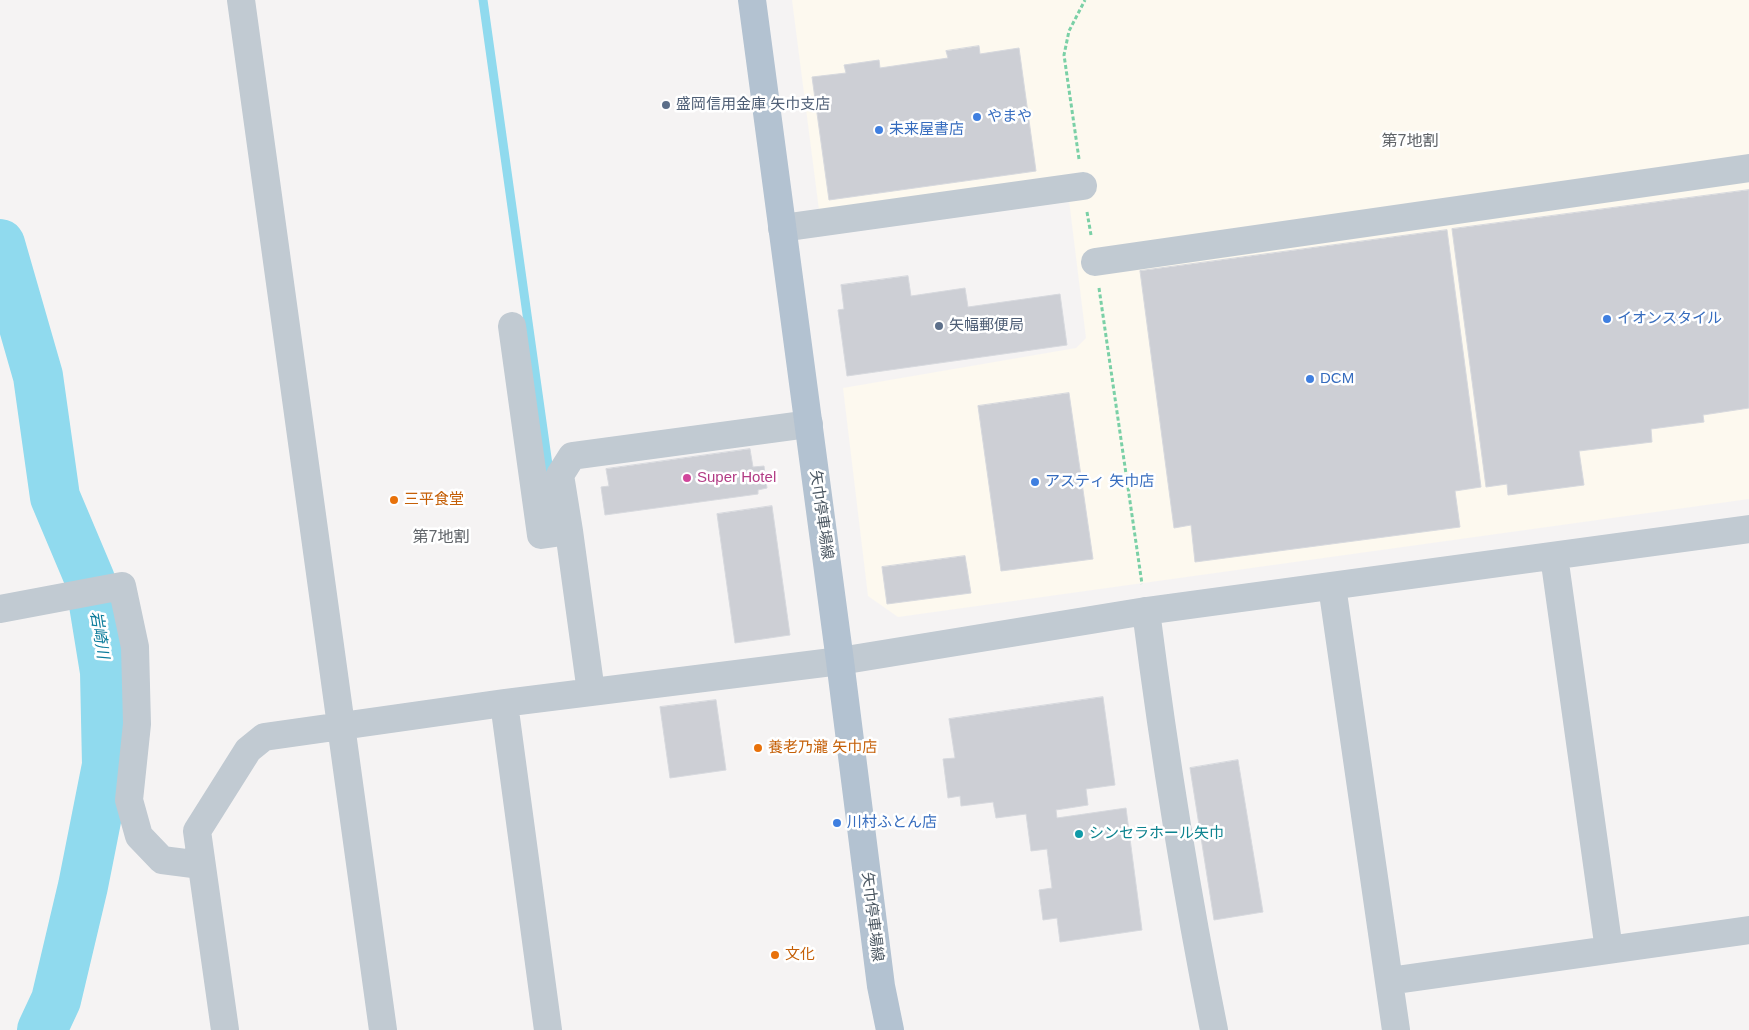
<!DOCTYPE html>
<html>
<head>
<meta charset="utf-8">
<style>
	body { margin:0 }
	canvas { display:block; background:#f5f3f3 }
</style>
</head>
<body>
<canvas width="1749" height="1030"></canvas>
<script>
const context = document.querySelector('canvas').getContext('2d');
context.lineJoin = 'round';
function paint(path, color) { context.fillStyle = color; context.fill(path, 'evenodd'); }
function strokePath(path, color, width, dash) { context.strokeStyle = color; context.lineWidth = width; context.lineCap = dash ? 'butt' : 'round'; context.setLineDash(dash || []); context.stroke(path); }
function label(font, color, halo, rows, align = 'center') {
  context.font = font + ' Helvetica,"Noto Sans JP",sans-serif'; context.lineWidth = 5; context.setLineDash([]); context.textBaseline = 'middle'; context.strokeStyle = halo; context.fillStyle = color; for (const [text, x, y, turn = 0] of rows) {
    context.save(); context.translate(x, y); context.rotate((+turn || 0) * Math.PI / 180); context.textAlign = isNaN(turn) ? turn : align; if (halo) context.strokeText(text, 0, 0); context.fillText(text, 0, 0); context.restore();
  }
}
paint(new Path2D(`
	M792 0H1749V499L898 617 868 596 843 388 1076 348 1086 338 1066 176 819 210Z`), '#fdf9ef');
strokePath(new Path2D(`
	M483 0 550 479`), '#90daee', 9);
strokePath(new Path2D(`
	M0 244 38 376 55 497 90 580 105 672 107 765 83 886 56 1000 42 1030`), '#90daee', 50);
const building = new Path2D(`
	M979 46 980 54 1019 48 1036 171 829 200 812 77 846 73 844 65 879 60 880 68 948 58 946 51Z
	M1749 190V408L1703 415 1704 422 1651 429 1652 442 1579 451 1584 485 1508 495 1507 484 1486 487 1452 229Z
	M1447 230 1481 487 1455 491 1460 527 1195 562 1191 525 1174 528 1140 271Z
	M908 276 911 296 965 288 968 307 1060 294 1067 345 847 376 838 310 844 309 841 285Z
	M1069 393 1093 559 1001 571 978 406Z
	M750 449 753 467 764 466 767 488 758 490V494L605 515 601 487 609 486 606 469Z
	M772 506 790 635 735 643 717 514Z
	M965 556 971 593 887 604 882 567Z
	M1103 697 1115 785 1086 789 1088 805 1056 810 1057 818 1126 808 1142 930 1060 942 1057 918 1043 920 1039 890 1052 888 1047 849 1031 851 1026 814 996 818 993 802 961 806 960 796 948 798 943 759 955 758 949 719Z
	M716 700 726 770 670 778 660 707Z
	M1238 760 1263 912 1214 920 1190 768Z`);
paint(building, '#cdcfd5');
strokePath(building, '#d7d9de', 1);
strokePath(new Path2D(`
	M1079 159 1064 55 1069 31 1085 0
	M1087 212 1091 235
	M1099 288 1142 584`), '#7ad0a6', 3, [4, 2.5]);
strokePath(new Path2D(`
	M241 0 383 1030
	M782 228 1083 186
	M1095 262 1749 168
	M512 326 541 535 569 531 591 692
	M569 531 560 475 572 456 809 424
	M1554 556 1609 950
	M1332 586 1396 1030
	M0 609 122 586 135 647 137 724 129 800 139 836 162 860 201 865
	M1146 611C1164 752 1186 891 1214 1030
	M504 703 548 1030
	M1389 981 1749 930
	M225 1030 197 831 248 750 264 737 504 703 840 661 1146 611 1749 529`), '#c1cad2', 28);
strokePath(new Path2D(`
	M752 0 840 661 881 986 890 1030`), '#b3c2d1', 28);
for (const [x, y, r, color] of [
	[666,105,5,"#5c6f8a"],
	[977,117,5,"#3f7fe0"],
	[879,130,5,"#3f7fe0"],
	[1607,319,5,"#3f7fe0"],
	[939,326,5,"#5c6f8a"],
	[1310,379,5,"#3f7fe0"],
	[687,478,5,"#d1479c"],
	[1035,482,5,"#3f7fe0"],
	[394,500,5,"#e8710a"],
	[758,748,5,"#e8710a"],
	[837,823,5,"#3f7fe0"],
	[1079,834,5,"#0f9aa8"],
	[775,955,5,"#e8710a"]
]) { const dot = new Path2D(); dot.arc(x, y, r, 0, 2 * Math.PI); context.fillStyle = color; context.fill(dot); strokePath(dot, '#fff', 2); }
label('15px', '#4e5e75', '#fff', [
	["盛岡信用金庫 矢巾支店",676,105],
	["矢幅郵便局",949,326]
], 'left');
label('15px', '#366cbe', '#fff', [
	["やまや",987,117],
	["未来屋書店",889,130],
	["イオンスタイル",1617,319],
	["DCM",1320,379],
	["アスティ 矢巾店",1045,482],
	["川村ふとん店",847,823]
], 'left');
label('15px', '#b23c85', '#fff', [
	["Super Hotel",697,478]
], 'left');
label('15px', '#c56008', '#fff', [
	["三平食堂",404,500],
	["養老乃瀧 矢巾店",768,748],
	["文化",785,955]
], 'left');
label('15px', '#4a5661', '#fff', [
	["矢巾停車場線",821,515,82],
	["矢巾停車場線",872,917,83]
]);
label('15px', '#0d838f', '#fff', [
	["シンセラホール矢巾",1089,834]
], 'left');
label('16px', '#5f6368', '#fff', [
	["第7地割",1410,142],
	["第7地割",441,538]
]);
label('italic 16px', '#0c7c9b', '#fff', [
	["岩崎川",99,635,81]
]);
</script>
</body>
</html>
